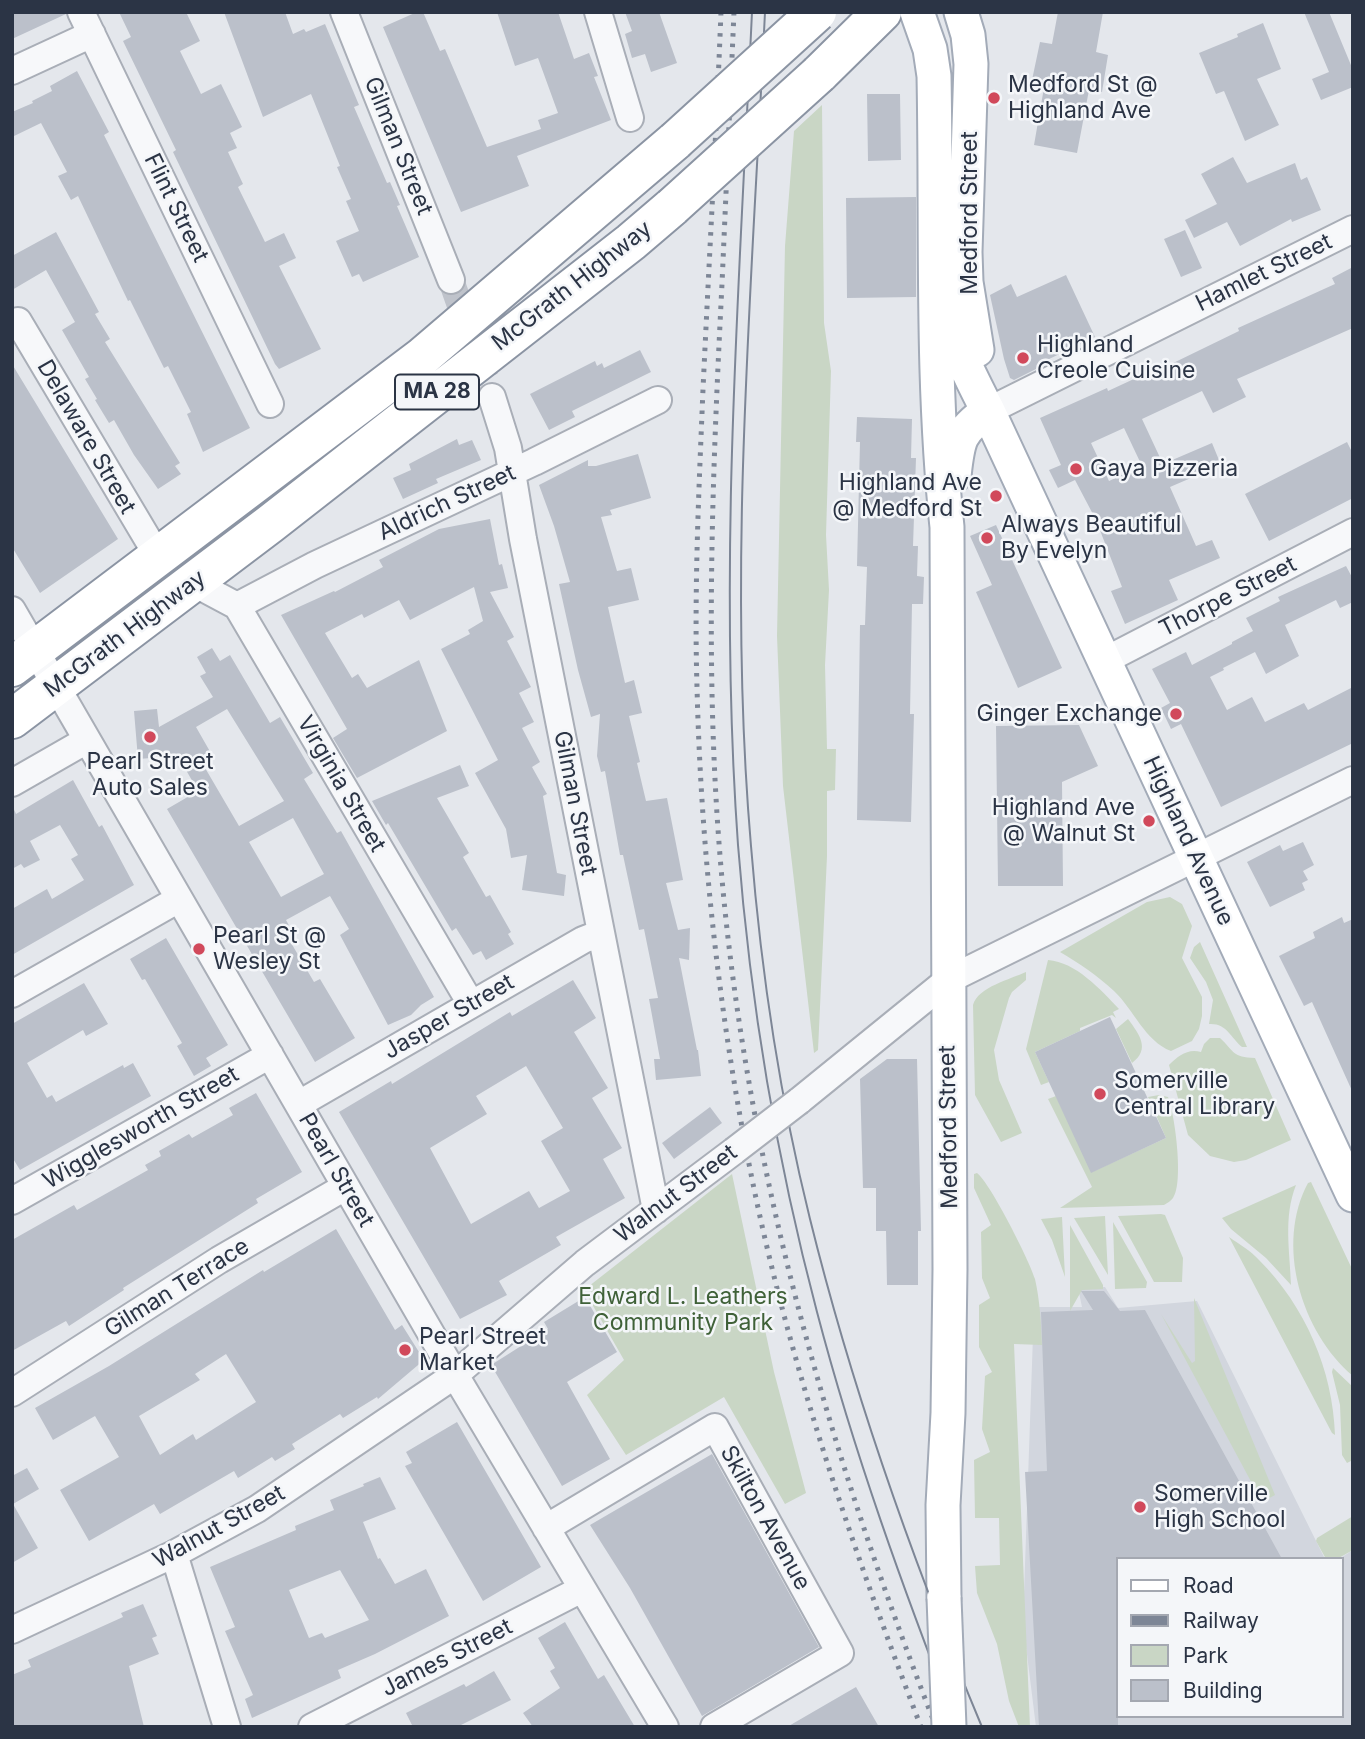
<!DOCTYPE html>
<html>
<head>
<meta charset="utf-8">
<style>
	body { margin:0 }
	#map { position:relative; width:1365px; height:1739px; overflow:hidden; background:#e4e7ec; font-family:Inter,sans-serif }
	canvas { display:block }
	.frame { position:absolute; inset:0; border:14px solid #2b3445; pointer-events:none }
	.legend { position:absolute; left:1116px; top:1557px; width:228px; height:161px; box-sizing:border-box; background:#f4f6f9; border:2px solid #a4a8b1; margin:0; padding:9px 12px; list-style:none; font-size:21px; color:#2b3445 }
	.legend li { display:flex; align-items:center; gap:14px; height:35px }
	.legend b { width:35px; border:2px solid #a4a8b1 }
</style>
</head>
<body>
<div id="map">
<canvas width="1365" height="1739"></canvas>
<div class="frame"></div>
<ul class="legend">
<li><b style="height:9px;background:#fff"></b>Road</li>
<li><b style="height:9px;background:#7d8696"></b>Railway</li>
<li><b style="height:19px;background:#c9d6c5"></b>Park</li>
<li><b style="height:19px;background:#bbc0ca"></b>Building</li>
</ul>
</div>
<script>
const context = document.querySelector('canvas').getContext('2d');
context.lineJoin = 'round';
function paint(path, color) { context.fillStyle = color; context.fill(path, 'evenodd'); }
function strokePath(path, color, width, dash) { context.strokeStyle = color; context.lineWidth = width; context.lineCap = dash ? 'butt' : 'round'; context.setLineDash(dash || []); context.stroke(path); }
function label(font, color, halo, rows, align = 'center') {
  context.font = font + ' Inter,sans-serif'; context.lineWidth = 5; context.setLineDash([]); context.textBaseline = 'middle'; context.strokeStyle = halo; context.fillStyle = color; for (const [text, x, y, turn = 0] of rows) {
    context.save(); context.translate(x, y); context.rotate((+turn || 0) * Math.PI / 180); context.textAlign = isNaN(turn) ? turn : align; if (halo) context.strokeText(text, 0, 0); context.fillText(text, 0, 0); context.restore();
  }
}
paint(new Path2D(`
	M1105 1287 1118 1308 1197 1301 1325 1559H1118V1716H1342V1559H1339L1353 1550V1727H1036L1023 1622 1034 1307H1082L1078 1288Z`), '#d2d6de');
paint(new Path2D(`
	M822 105 824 323 831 371 826 535 829 590 825 665 827 749H836L835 790 827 791V856L818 1050 814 1053 783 786 777 636 785 246 794 131Z
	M1170 897 1182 904 1192 926 1182 958 1202 997V1016L1199 1029 1192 1041 1171 1051C1145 1041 1134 1010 1114 991 1098 976 1079 963 1060 952L1147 902Z
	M1200 942 1247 1047H1242C1230 1037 1227 1023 1209 1024L1213 1000 1206 982 1190 958 1194 947Z
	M1048 960C1076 962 1101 990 1119 1009L1113 1012 1116 1018 1112 1015 1080 1028V1031L1035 1052 1049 1082 1041 1085 1026 1049Z
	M1026 972V980L1012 992 1009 998 994 1050 999 1080 1022 1133 1001 1142 975 1095 973 1005C978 987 1011 979 1026 972Z
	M1128 1019C1139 1034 1151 1049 1132 1063L1116 1029Z
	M1210 1038H1220C1235 1052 1232 1057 1255 1058L1291 1140 1246 1160 1234 1162 1210 1156 1188 1135 1169 1065C1178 1056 1188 1048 1201 1052L1204 1044Z
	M1159 1095 1168 1097C1175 1115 1184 1183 1173 1198 1171 1201 1167 1203 1164 1205L1060 1208 1092 1187 1048 1099 1056 1096 1092 1172 1166 1138 1148 1097Z
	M977 1173C991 1184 1030 1262 1035 1279 1040 1301 1041 1323 1042 1345L1014 1344 1030 1727H1019L1009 1701 997 1644 977 1593 975 1566 1000 1565 999 1518H975L974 1460 990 1452 982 1429 985 1376 992 1372 979 1347V1305L990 1298 982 1278 981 1232 991 1225 974 1188V1174Z
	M732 1174 774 1372 806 1493 785 1504 724 1397 626 1455 587 1395 624 1360 584 1290Z
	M1311 1182 1353 1271V1376C1301 1332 1275 1244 1308 1183Z
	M1296 1185C1283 1218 1290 1251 1291 1285L1266 1258 1231 1229 1222 1218Z
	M1161 1214 1165 1215 1183 1258 1182 1282H1154L1118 1216Z
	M1105 1216 1108 1275 1074 1218Z
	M1062 1217 1065 1277 1052 1240 1041 1219Z
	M1113 1222 1147 1282 1146 1288 1115 1289Z
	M1070 1225 1103 1285V1289L1082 1290 1070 1311Z
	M1229 1237C1239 1244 1251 1251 1259 1260 1305 1306 1333 1370 1335 1435L1332 1433Z
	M1194 1298 1275 1495 1262 1502 1161 1314 1192 1363 1195 1361Z
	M1333 1368 1353 1387V1460L1347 1463 1342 1455 1340 1405 1332 1372Z
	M1353 1516V1550L1337 1559H1326L1316 1541 1317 1538Z`), '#c9d6c5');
paint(new Path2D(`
	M12 12H65L66 14 12 39Z
	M119 12H186L200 41 180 51 201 94 221 84 242 127 230 133 237 148 228 152 243 184 238 187 265 242 284 233 296 258 279 266 321 349 279 369 275 364 173 152 176 150 123 41 131 37Z
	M224 12H285L293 34 304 29 306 32 325 24 359 105 354 107 387 183 390 182 400 205 397 206 419 257 363 282 359 274 352 277 336 241 359 231 346 201 351 199 337 167 340 166 311 94 263 117Z
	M417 12H423L440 51 445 49 487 147 541 129 538 120 558 113 538 58 515 66 497 12H558L574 59 589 53 598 76 594 77 611 120 517 156 529 186 461 212 383 27Z
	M625 12H659L677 63 651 72 645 54 632 58 625 34 632 31Z
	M1058 12H1103L1096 52 1108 55 1102 92 1089 90 1077 153 1034 145 1045 82 1032 80 1040 42 1052 44Z
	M1304 12H1329L1353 70V87L1321 100 1312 79 1329 72Z
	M1263 23 1281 69 1257 79 1279 125 1245 141 1224 91 1216 94 1199 53 1238 37 1237 34Z
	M77 71 109 132 104 135 250 428 203 452 187 414 191 412 168 366 164 368 130 300 128 301 78 196 71 200 58 176 67 172 41 123 12 137V112L33 103 32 101 52 91 50 86Z
	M867 94H900L901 160 868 161Z
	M1233 157 1247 183 1295 163 1301 180 1307 177 1321 210 1292 222 1291 219 1240 246 1227 222 1194 238 1185 220 1217 204 1201 174Z
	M916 197V297L847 298 846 198Z
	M1185 230 1202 268 1181 277 1164 239Z
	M56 232 99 312 95 314 110 339 105 342 180 463 175 466 181 474 158 489 134 455 114 420 109 423 95 400 97 399 85 379 89 377 62 330 75 322 46 270 12 290V256Z
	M1353 267V328L1237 379 1246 397 1213 413 1202 391 1142 419 1163 464 1212 443 1221 465 1170 487 1196 546 1212 540 1220 558 1169 580 1178 600 1125 624 1111 591 1122 587 1096 520 1075 480 1058 488 1049 470 1061 465 1040 418 1107 388 1108 391 1164 365 1165 367 1239 331 1238 328 1335 284 1332 278ZM1124 428 1142 466 1109 481 1091 443Z
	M1066 275 1095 337 1047 360 1048 363 1014 380 1010 378 1004 359 990 295 1011 284 1017 297Z
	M640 350 651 372 572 411 575 417 549 430 530 394 595 361 597 366 602 363 604 368Z
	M12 364 118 539 40 593 12 547Z
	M857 417 912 419 911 458H916L913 546H918L917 576 924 577 923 604H912L910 714H914L911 822 857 820 860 625H865L867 567 857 566 860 442H856Z
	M457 439 459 445 472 440 481 460 436 479 438 483 403 499 393 478 411 470 409 464Z
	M1347 442 1353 454V498L1269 541 1245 494Z
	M638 454 651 498 610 510 612 515 601 517 617 571 631 568 639 600 608 607 625 683 634 680 642 713 629 716 640 762 637 763 646 801 667 798 677 849 683 880 666 883 678 930 690 928 689 960 679 958 697 1050H698L701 1076 656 1080 654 1059H660L649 999 658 998 644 929 639 930 623 855H620L605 771 601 772 597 756 600 714 591 717 578 670 559 584 570 582 554 526 539 485 588 460V466H596Z
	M490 519 499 565 502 564 508 588 490 592 514 637 507 641 531 687 519 693 534 722 522 728 540 762 532 767 547 794 543 796 557 873 566 875 564 896 522 890 527 855 511 858 506 829 475 773 498 760 441 649 470 634 468 630 483 621 474 587 410 620 399 600 364 618 362 614 325 633 352 678 358 674 367 688 419 660 447 731 357 778 333 738 347 729 281 615 334 591 335 592 383 567 379 560 439 529Z
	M996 525 1062 668 1018 688 976 592 992 585 970 536Z
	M1346 566 1353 579V602L1340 608 1336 600 1285 625 1299 656 1266 674 1255 652 1223 668 1224 670 1210 677 1227 710 1252 697 1265 722 1304 703 1308 710 1353 687V743L1221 807 1181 724 1171 729 1161 708 1170 703 1152 669 1186 652 1192 665 1232 644V642L1253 631 1246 618 1280 601 1278 597Z
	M212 648 220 661 230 655 270 723 280 717 313 773 304 779 337 833 341 831 434 997 421 1005 411 1015 388 1025 340 935 349 929 330 896 286 920 293 933 287 936 314 982 320 979 355 1038 315 1062 167 809 198 791 178 756 138 759 134 711 157 709 159 727 213 697 200 676 206 673 197 657ZM227 709 284 801 239 826 201 761 212 755 196 727ZM293 818 324 874 281 897 249 842Z
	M1079 725 1098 766 1062 782 1063 886H998L996 726Z
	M460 765 469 786 437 798 469 853 463 857 486 897 490 895 511 932 508 934 514 944 486 960 481 951 473 955 456 928 452 931 388 823 386 825 372 801Z
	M73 780 99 827 102 825 134 885 12 955V909L47 889 52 899 84 880 71 859 78 855 60 825 30 841 40 860 24 868 21 864 12 869V805L16 814Z
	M1303 842 1314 865 1303 871 1308 880 1302 883 1305 890 1270 907 1247 862 1280 845 1283 851Z
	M1342 917 1344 923 1353 919V1093L1312 1002 1304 1006 1279 956 1315 938 1313 932Z
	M166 938 228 1045 206 1058 211 1066 194 1076 177 1046 182 1043 145 979 142 980 130 959Z
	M573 980 596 1018 574 1032 608 1088 592 1098 622 1148 603 1159 625 1198 556 1237 561 1245 499 1281 507 1295 460 1319 339 1112 391 1081 392 1084 510 1012 512 1016ZM526 1066 563 1128 541 1141 570 1191 539 1208 529 1191 471 1224 430 1148 487 1114 476 1096Z
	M84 983 108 1024 86 1036 83 1030 27 1063 47 1098 52 1095 56 1102 123 1065 124 1068 133 1063 151 1096 20 1170 12 1157V1024Z
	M1110 1017 1166 1138 1091 1173 1035 1052Z
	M887 1059H917L921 1231H918V1285H887L886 1231H876V1188H863L860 1079Z
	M256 1093 302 1172 256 1199 258 1203 123 1288 124 1290 69 1326 66 1321 12 1351V1240L74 1205 77 1210 148 1170 145 1165 161 1156 159 1151 189 1134 192 1138 233 1115 229 1108Z
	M710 1107 722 1123 674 1159 662 1143Z
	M336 1229 395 1330 402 1325 424 1360 378 1399 377 1397 343 1418 340 1414 292 1444 295 1449 275 1461 272 1457 238 1478 234 1471 160 1514 154 1504 89 1541 60 1490 119 1457 95 1416 53 1440 35 1408 109 1366 263 1270 264 1272ZM226 1354 256 1402 196 1440 193 1434 160 1455 139 1416 200 1380 195 1374Z
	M1081 1291H1104L1120 1311 1145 1310 1282 1559H1118V1727H1039L1025 1472 1047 1471 1041 1312 1093 1310Z
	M585 1297 617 1352 567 1382 610 1459 562 1486 491 1365 548 1329 544 1322Z
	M457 1422 541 1567 483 1601 405 1466 412 1463 406 1452Z
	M712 1454 819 1647 702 1716 630 1588 590 1525Z
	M27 1468 39 1489 13 1504 38 1548 12 1563V1476Z
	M380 1477 396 1509 363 1522 378 1559 380 1558 395 1584 426 1569 449 1616 375 1654 338 1670 341 1678 252 1718 245 1699 253 1695 225 1631 235 1627 210 1567 296 1530 295 1526 334 1510 330 1500 364 1486 363 1484ZM340 1570 369 1620 325 1638 322 1633 309 1638 289 1590Z
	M143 1604 157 1636 152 1638 159 1654 129 1666 144 1727H12V1675L31 1667 28 1660 123 1617 121 1613Z
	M565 1622 598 1679 604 1675 635 1727H533L523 1713 560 1688 550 1671 555 1668 538 1638Z
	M494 1671 511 1700 457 1727H413L406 1713 464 1684 466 1687Z
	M856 1687 879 1727H787Z`), '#bbc0ca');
strokePath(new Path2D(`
	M451 280 492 397`), '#bfc3cb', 26, [26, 13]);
const minor = new Path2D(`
	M81 12 270 404
	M344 12 451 280
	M598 12 630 118
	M12 71 92 34
	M12 324 18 321 159 558
	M492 397 508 448 523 539 656 1210
	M988 411 1353 229
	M192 582 237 606 471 1004
	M237 606 315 565 534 462 658 400
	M12 610 455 1375 665 1727
	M1104 661 1353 532
	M12 783 87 740
	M12 994 179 899
	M799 1101 948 980 1353 780
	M299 1104 583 940 601 933
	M12 1201 270 1055
	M12 1393 219 1260 345 1187
	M546 1528 715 1427 840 1653 714 1727
	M174 1554 227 1727
	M12 1630 174 1554 257 1509 455 1375 585 1263 734 1151
	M312 1727 582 1589`);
const major = new Path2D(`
	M917 12 930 49 934 76C937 226 931 377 947 527L950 1269 948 1413 943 1505 944 1598
	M961 12 968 35 971 64 965 252 966 282 977 350
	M947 313C956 349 971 378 988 411L1353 1195
	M954 476C958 441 958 432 988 411`);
const highway = new Path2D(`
	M819 74 882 12
	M12 667 422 357 675 141
	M12 719 270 524 631 242 672 207`);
strokePath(minor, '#a9aeb7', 30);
strokePath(major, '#a3abb8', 37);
strokePath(highway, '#8b94a3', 42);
strokePath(minor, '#f7f8fa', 26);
strokePath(major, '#fff', 33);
strokePath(highway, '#fff', 38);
strokePath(new Path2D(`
	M752 12C739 290 718 567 738 845 750 1000 777 1161 817 1312 854 1453 904 1591 957 1727
	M765 12C752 289 727 569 751 846 761 971 780 1098 810 1219 853 1393 913 1562 982 1727`), '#7d8696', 2);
strokePath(new Path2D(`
	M721 12C716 138 709 263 703 389 699 488 694 588 697 687 701 850 719 1015 751 1174 789 1363 852 1547 921 1727
	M734 12C730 103 726 193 722 284 712 482 704 681 722 879 748 1171 830 1455 936 1727`), '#7d8696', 5, [3.5, 7]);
const minorBridge = new Path2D(`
	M734 1151 799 1101`);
const majorBridge = new Path2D(`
	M944 1598 949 1727`);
const highwayBridge = new Path2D(`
	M675 141 817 12
	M672 207 819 74`);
strokePath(minorBridge, '#a9aeb7', 30, []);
strokePath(majorBridge, '#a3abb8', 37, []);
strokePath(highwayBridge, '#8b94a3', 42, []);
strokePath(minorBridge, '#f7f8fa', 26);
strokePath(majorBridge, '#fff', 33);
strokePath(highwayBridge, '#fff', 38);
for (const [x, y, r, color] of [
	[994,98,7,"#d1495b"],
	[1023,358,7,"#d1495b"],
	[1076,469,7,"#d1495b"],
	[996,496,7,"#d1495b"],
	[987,538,7,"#d1495b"],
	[1176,714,7,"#d1495b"],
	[150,737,7,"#d1495b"],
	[1149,821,7,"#d1495b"],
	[199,949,7,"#d1495b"],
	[1100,1094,7,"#d1495b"],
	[405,1350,7,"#d1495b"],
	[1140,1507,7,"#d1495b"]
]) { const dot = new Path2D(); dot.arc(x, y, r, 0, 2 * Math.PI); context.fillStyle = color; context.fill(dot); strokePath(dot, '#f4f6f9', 2.5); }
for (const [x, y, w] of [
	[437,392,84]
]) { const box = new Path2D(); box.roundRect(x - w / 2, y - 17.5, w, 35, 5); context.fillStyle = '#f4f6f9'; context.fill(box); strokePath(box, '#2b3445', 2); }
label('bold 21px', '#2b3445', null, [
	["MA 28",437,392]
]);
label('23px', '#2b3445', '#f4f6f9', [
	["Medford St @",1008,85],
	["Highland Ave",1008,111],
	["Highland",1037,345],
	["Creole Cuisine",1037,371],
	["Gaya Pizzeria",1090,469],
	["Highland Ave",982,483,"right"],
	["@ Medford St",982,509,"right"],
	["Always Beautiful",1001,525],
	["By Evelyn",1001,551],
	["Ginger Exchange",1162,714,"right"],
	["Pearl Street",150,762,"center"],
	["Auto Sales",150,788,"center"],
	["Highland Ave",1135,808,"right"],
	["@ Walnut St",1135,834,"right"],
	["Pearl St @",213,936],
	["Wesley St",213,962],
	["Somerville",1114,1081],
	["Central Library",1114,1107],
	["Pearl Street",419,1337],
	["Market",419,1363],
	["Somerville",1154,1494],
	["High School",1154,1520]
], 'left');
label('23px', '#2b3445', '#f4f6f9', [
	["Gilman Street",398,146,68],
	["Flint Street",176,208,64],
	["Medford Street",970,213,-90],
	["Hamlet Street",1264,273,-26],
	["McGrath Highway",572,286,-38],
	["Delaware Street",86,437,60],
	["Aldrich Street",447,503,-25],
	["Thorpe Street",1228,597,-27],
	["McGrath Highway",125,634,-37],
	["Virginia Street",341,784,60],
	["Gilman Street",575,803,79],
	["Highland Avenue",1188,841,65],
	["Jasper Street",449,1017,-30],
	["Medford Street",949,1127,-91],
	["Wigglesworth Street",141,1128,-30],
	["Pearl Street",336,1170,60],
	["Walnut Street",676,1194,-37],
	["Gilman Terrace",177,1288,-32],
	["Skilton Avenue",765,1518,61],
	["Walnut Street",219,1527,-29],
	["James Street",447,1658,-27]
]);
label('23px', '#3f6138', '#f4f6f9', [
	["Edward L. Leathers",683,1297],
	["Community Park",683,1323]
]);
</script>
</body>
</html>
